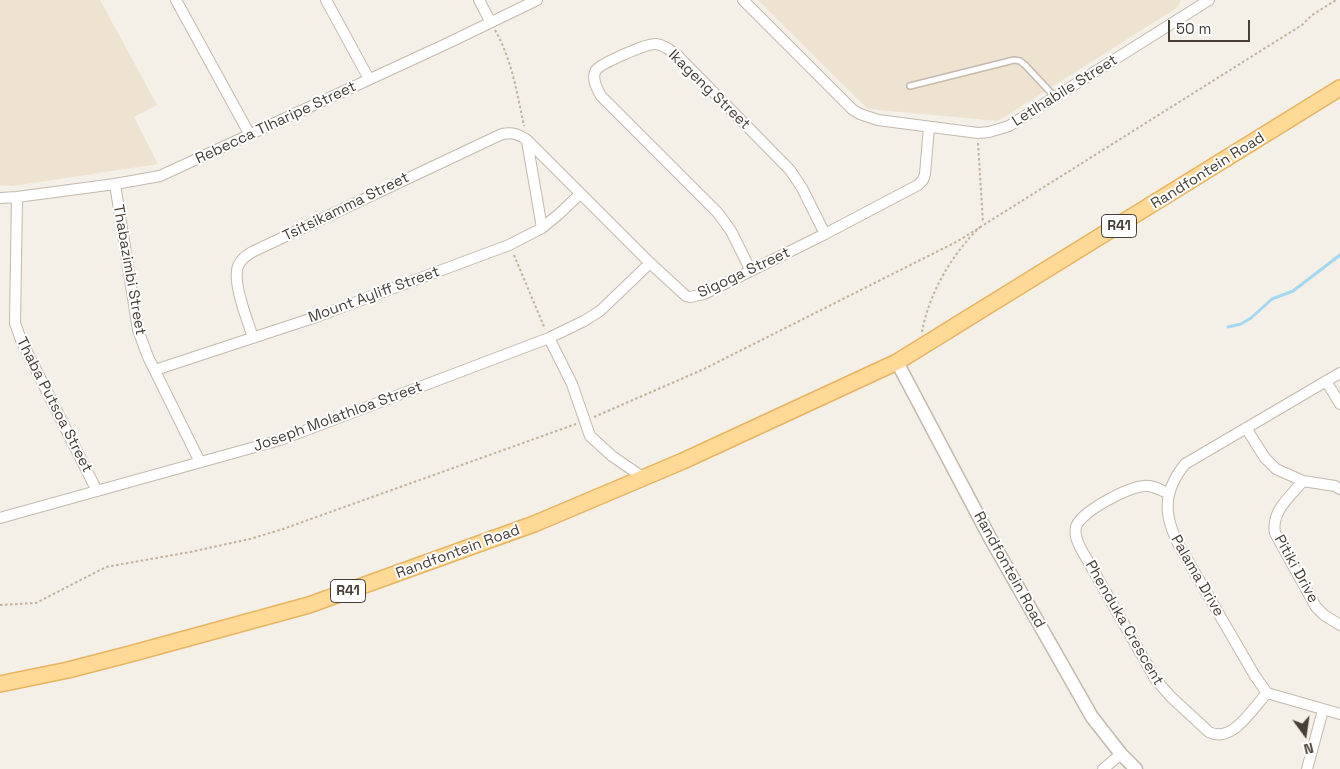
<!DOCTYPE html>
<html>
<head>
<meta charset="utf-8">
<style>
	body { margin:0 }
	#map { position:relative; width:1340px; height:769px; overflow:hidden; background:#f4efe7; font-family:"Space Grotesk",sans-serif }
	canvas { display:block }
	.north { position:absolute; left:1280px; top:709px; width:50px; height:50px; -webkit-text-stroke:4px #fff; paint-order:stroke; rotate:166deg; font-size:14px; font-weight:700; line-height:20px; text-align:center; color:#473f36 }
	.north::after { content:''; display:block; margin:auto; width:18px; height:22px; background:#473f36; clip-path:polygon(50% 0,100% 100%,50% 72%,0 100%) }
	.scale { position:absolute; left:1168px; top:20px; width:82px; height:22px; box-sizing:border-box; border:2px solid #473f36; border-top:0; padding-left:6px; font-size:15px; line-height:18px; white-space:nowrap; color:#473f36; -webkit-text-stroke:4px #fff; paint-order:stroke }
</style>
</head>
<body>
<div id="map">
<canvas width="1340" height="769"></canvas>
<div class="north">N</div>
<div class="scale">50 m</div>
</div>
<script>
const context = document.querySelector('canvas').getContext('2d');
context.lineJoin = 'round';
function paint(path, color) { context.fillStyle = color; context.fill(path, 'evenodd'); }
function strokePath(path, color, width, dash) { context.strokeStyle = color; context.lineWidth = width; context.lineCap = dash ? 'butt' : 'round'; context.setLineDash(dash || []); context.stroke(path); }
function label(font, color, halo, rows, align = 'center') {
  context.font = font + ' "Space Grotesk",sans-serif'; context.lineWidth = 4; context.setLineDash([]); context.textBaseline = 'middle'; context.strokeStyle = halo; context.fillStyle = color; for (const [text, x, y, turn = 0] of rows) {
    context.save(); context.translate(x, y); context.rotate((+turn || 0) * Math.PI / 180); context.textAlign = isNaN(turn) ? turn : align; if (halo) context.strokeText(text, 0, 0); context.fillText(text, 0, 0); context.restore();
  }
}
paint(new Path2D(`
	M0 0H100L157 105 134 117 158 164 13 186 0 185Z
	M758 0H1181L1178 7 998 121 868 109Z`), '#eee3d1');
strokePath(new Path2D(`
	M1228 327 1241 324 1251 318 1272 299 1293 291 1340 255`), '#a2d8f2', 3);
const service = new Path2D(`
	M910 86 1014 60 1020 61 1025 65 1055 97`);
const minor = new Path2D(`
	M176 0 250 135
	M326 0 369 79
	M479 0 490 21
	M743 0 853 110 860 114 878 120 978 133 989 132 1009 126 1209 0
	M527 141 542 228
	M115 184 138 330 148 357 200 462
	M17 197 15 323 21 340 97 491
	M0 198 17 197 115 184 160 176 446 44 537 0
	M751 271 731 231 718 213 601 96C597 89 591 78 596 70 602 63 647 43 656 44 664 45 670 50 677 55L790 170 802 188 825 234
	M253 338C248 321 232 283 238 266 241 259 246 256 252 252L502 134C513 132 518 134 527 140L650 263 686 296 690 297 704 294 825 234 918 185 923 180 925 174 929 127
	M549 338 572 384 590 436 612 456 644 478
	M155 370 316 317 509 245 542 228 559 214 580 194
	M1340 373 1185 464C1161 494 1164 518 1181 549L1255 676 1267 693 1340 714
	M1326 381 1340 404
	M1246 428 1265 458 1276 469 1303 481 1335 486 1340 489
	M1303 481C1290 497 1271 511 1275 533L1316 607 1324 615 1340 625
	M1169 494C1161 490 1153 485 1144 486 1128 487 1080 512 1076 527 1074 535 1078 543 1081 549L1156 680 1171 697 1209 732C1232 744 1253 708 1267 693
	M0 518 280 440 549 338 584 321 600 311 650 263
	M1103 769 1121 754
	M1307 769 1323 710`);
const tertiary = new Path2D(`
	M897 362 989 536 1092 717 1121 754 1136 769`);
const primary = new Path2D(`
	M0 684 68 670 130 654 309 605 534 524 683 461 897 362 1340 88`);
strokePath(service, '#c3b9ac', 8);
strokePath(minor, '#c3b9ac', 12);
strokePath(tertiary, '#c3b9ac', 15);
strokePath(primary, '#e7b562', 18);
strokePath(new Path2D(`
	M495 30C512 60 517 93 524 126
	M978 143 983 223
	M514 255 545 329
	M922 332C929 293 952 254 980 227
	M594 417 704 369 958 241 1270 45 1302 25 1312 15 1336 0
	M0 605 36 603 106 567 190 552 250 539 283 529 576 424`), '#c2b19a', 2, [2.5, 2.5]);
strokePath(service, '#fff', 5);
strokePath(minor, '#fff', 10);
strokePath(tertiary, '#fff', 12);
strokePath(primary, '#ffd995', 15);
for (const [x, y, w] of [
	[1119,226,35],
	[348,591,35]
]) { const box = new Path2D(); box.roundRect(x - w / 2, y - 11.5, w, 23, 4); context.fillStyle = '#fff'; context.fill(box); strokePath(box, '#473f36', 1); }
label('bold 14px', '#473f36', null, [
	["R41",1119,226],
	["R41",348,591]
]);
label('15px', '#473f36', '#fff', [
	["Ikageng Street",709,90,44],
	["Letlhabile Street",1065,91,-32],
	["Rebecca Tlharipe Street",276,123,-25],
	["Randfontein Road",1208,171,-32],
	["Tsitsikamma Street",346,207,-26],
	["Thabazimbi Street",129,270,80],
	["Sigoga Street",744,273,-25],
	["Mount Ayliff Street",374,295,-20],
	["Thaba Putsoa Street",54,405,63],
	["Joseph Molathloa Street",338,417,-20],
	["Randfontein Road",458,552,-20],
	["Pitiki Drive",1296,569,61],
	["Randfontein Road",1009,570,61],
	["Palama Drive",1197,576,60],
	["Phenduka Crescent",1124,623,60]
]);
</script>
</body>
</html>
